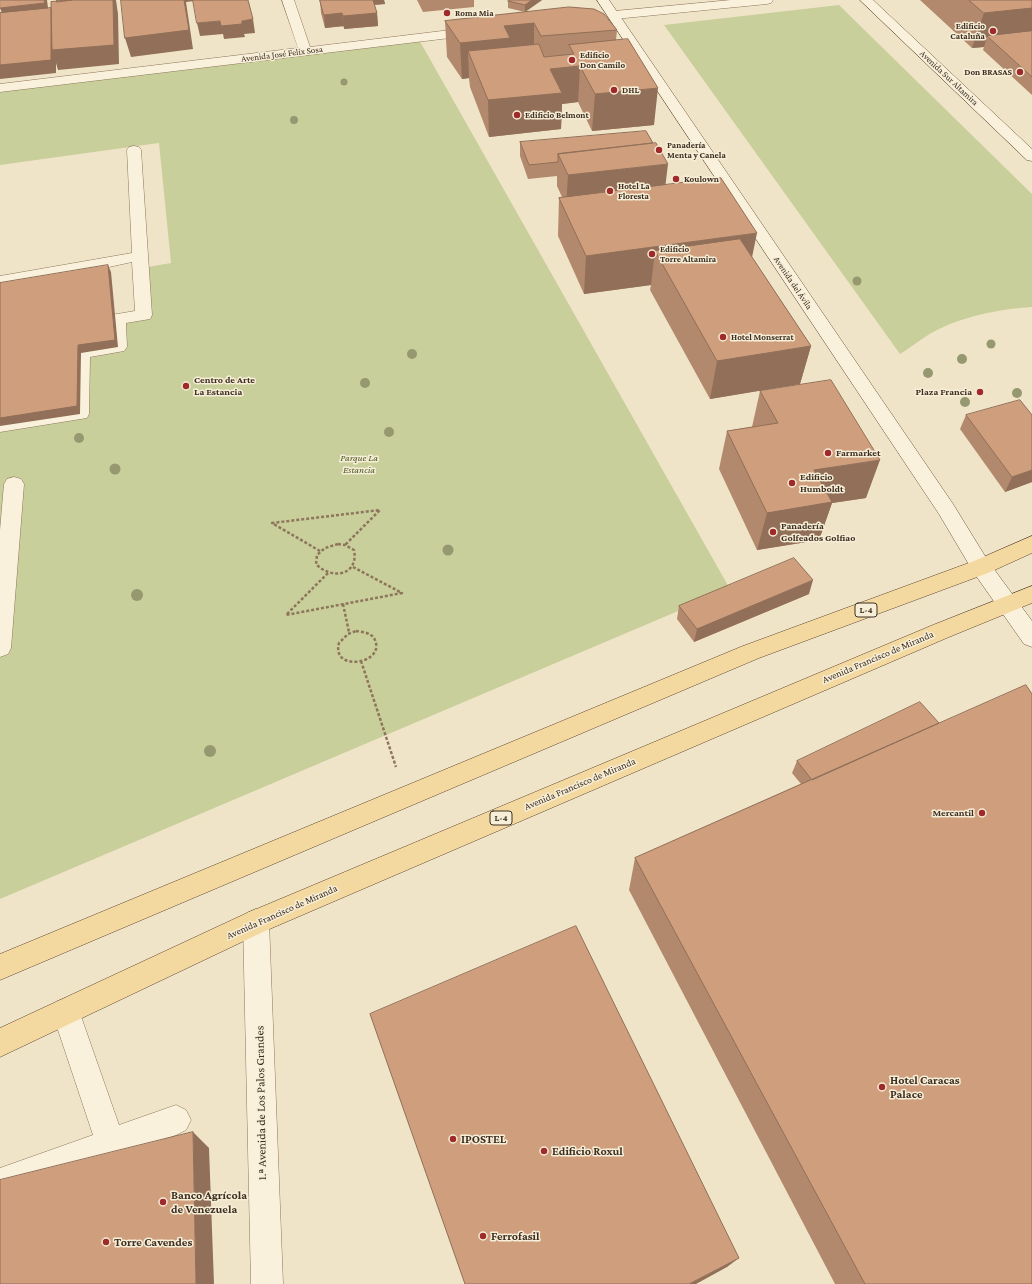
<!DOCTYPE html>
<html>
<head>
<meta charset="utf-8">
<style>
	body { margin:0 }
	canvas { display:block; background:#f0e4c8 }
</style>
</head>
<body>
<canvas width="1032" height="1284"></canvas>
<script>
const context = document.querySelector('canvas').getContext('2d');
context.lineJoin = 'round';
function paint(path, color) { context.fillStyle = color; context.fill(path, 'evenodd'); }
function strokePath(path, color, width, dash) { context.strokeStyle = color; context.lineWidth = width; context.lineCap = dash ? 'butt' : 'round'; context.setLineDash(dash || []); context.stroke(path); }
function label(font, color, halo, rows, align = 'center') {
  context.font = font + ' "Crimson Pro",serif'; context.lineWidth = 3; context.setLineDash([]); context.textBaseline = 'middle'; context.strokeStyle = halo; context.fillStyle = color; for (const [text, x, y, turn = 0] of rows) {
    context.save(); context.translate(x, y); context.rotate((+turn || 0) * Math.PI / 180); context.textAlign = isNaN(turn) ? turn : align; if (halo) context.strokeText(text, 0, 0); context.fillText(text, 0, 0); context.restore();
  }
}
paint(new Path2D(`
	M839 5 1032 194V307C1001 309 968 315 939 329 926 335 913 346 900 354L664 25Z
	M418 38 730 589 0 899V424L81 353 117 319 144 315 142 268 171 263 159 143 0 165V88Z`), '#c9cf9b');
const lane = new Path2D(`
	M134 146 139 147 141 150 152 315 150 319 126 323 127 347 124 351 90 357 89 414 87 418 0 432V420L71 409 72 353 75 349 109 343V319L111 315 135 311 132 262 86 272 0 286V276L132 253 127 150 129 147Z
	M14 477 21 479 24 484 11 648 8 654 0 657V530L4 484 7 479Z
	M66 998 76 1002 119 1125 176 1105 186 1110 191 1120 186 1130 176 1135 0 1198V1168L93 1135 52 1012 56 1002Z`);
const street = new Path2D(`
	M282 0H294L310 47 475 27 479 28 481 31 479 34 475 35 0 92V84L298 48Z
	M731 0H773L771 3 767 4 615 19 611 18 609 15 611 12 615 11Z
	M256 909 265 913 269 922 283 1284H251L243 922 247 913Z`);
const secondary = new Path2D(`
	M597 0H609L953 504 988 561 1032 621V647L1024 644 974 573 939 514Z
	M860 0H873L1032 149V161L1027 160Z`);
const primary = new Path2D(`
	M1032 536V553L988 573 759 658 0 980V954L743 646 974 561Z
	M1032 586V603L949 637 265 931 0 1057V1028L247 913 933 625Z`);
strokePath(lane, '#8d765c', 1);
strokePath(street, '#8d765c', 1);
strokePath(secondary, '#6f573f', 1);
strokePath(primary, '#5b4430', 1);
strokePath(new Path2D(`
	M338 544 345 545 354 550C359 576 331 580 316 564L317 555 325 548Z
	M320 551 272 523 380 510 345 545
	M328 573 286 615 402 593 353 567
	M343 604 349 632
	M356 631C364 632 374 633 376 643 381 665 331 671 339 643L348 634Z
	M361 661 396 767`), '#8d765c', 2.5, [3, 2]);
paint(lane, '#faf1dc');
paint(street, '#faf1dc');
paint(secondary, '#faf1dc');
paint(primary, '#f3d9a0');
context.fillStyle = '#96986f';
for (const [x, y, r] of [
	[344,82,3.5],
	[294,120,4],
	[857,281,4.5],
	[991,344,4.5],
	[412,354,5],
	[962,359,5],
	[928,373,5],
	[365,383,5],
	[1017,393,5],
	[965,402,5],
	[389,432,5],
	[79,438,5],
	[115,469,5.5],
	[448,550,5.5],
	[137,595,6],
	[210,751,6]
]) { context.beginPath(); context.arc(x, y, r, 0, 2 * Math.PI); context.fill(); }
paint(new Path2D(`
	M320 0H384L385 4 374 5 377 13 378 26 344 29V26L325 28 321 13Z
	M417 0H474V7L423 12Z
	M509 0H542L525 12 617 30 616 40 654 125 592 131 578 102 562 104 561 129 489 137 470 87 469 78 462 79 447 57 445 21 525 12 508 8V1Z
	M920 0H1032V95L983 50 984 47 972 48Z
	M520 142 665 185 752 257 811 346 800 384 710 399 650 290 651 285 584 294 558 236 559 198 562 197 557 186V176L528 179 520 156Z
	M760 391 866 498 832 503 819 540 757 550 719 469 727 431 752 427Z
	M966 415 1032 482 1005 492 960 429Z
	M809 594 694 642 677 619 679 606Z
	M939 723 1032 1284H835L629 890 635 858 801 784 792 773 797 761Z`), '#b2896c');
paint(new Path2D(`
	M44 0H47L49 16 5 21 0 8Z
	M73 0H116L118 14 119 64 58 70 56 63V73L0 79V65L53 8Z
	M123 0H203L186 2 193 49 131 57 125 38Z
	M371 0H384L385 4 371 5Z
	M532 0H542L525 12V5Z
	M1032 0V41L987 36 984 47 972 48 984 13Z
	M342 13 344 26 325 28 324 15Z
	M377 13 378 26 344 29 343 16Z
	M253 19 255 33 244 34 245 37 224 39 223 34 200 36 197 23 220 21H242Z
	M534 23V59L468 51 469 78 462 79 460 43 504 26Z
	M580 66 578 102 562 104 561 129 489 137 488 100 550 69Z
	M658 88 654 125 592 131 595 94Z
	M668 164 664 197 566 208 568 175Z
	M757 233 749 272 655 251 651 285 584 294 586 256Z
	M108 265 111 272 118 347 81 353 80 414 0 426V418L78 345Z
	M811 346 800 384 710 399 717 361Z
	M880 460 866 498 832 503 819 540 757 550 767 513 814 470Z
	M1032 470V482L1005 492 1012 477Z
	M813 580 809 594 694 642 697 629Z
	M193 1132 209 1148 214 1284H196Z
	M739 1258 727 1267 696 1284H689Z`), '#916f58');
const building = new Path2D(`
	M0 0H44L45 3 0 8Z
	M57 0H72L57 2Z
	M72 0H113L114 45 52 50 51 2Z
	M121 0H184L189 30 125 38Z
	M193 0H248L253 19 242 21V24L221 26 220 21 197 23Z
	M320 0H373L377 13 343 16 342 13 324 15Z
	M509 0H532L525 5 508 1Z
	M969 0H1032V8L984 13Z
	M569 7 594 9 604 14 617 30 541 36 534 23 504 26 510 38 460 43 445 21Z
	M51 8V60L0 65V13Z
	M1032 31V77L987 36Z
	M628 39 658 88 595 94 580 66 550 69 562 93 488 100 468 51 539 44 544 57 574 54 569 45Z
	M646 131 653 143 558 154V162L529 165 520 142Z
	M656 143 668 164 568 175 558 154Z
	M721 178 757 233 586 256 559 198Z
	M740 239 811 346 717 361 655 251Z
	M108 265 115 340 78 345 77 406 0 418V283Z
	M831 380 880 460 814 470 832 502 767 513 727 431 778 423 760 391Z
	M1020 400 1032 415V470L1012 477 966 415Z
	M794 558 813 580 697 629 679 606Z
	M1026 685 1032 694V1284H865L635 858Z
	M920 702 939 723 812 780 797 761Z
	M576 926 739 1258 689 1284H465L370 1014Z
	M193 1132 196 1284H0V1180Z`);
paint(building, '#cf9f7d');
strokePath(building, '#916f58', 1);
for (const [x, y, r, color] of [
	[447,13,4,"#9e2a2b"],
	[993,31,4,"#9e2a2b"],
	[572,60,4,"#9e2a2b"],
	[1020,72,4,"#9e2a2b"],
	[614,90,4,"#9e2a2b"],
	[517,115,4,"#9e2a2b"],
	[659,150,4,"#9e2a2b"],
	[676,179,4,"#9e2a2b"],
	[610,191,4,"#9e2a2b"],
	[652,254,4,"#9e2a2b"],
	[723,337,4,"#9e2a2b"],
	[186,386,4,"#9e2a2b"],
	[980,392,4,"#9e2a2b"],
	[828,453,4,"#9e2a2b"],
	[792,483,4,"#9e2a2b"],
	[773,532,4,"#9e2a2b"],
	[982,813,4,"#9e2a2b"],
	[882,1087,4,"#9e2a2b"],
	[453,1139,4,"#9e2a2b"],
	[544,1151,4,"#9e2a2b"],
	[163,1202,4,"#9e2a2b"],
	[483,1236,4,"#9e2a2b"],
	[106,1242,4,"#9e2a2b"]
]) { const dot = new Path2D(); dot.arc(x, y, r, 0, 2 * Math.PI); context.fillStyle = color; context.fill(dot); strokePath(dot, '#f7eed8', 1.5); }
label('bold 9px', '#3d2e20', '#f7eed8', [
	["Roma Mia",455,13],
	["Edificio",985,26,"right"],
	["Cataluña",985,36,"right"],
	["Edificio",580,55],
	["Don Camilo",580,65],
	["Don BRASAS",1012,72,"right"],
	["DHL",622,90],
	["Edificio Belmont",525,115],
	["Panadería",667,145],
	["Menta y Canela",667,155],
	["Koulown",684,179],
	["Hotel La",618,186],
	["Floresta",618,196],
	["Edificio",660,249],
	["Torre Altamira",660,259],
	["Hotel Monserrat",731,337]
], 'left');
label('9px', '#3d2e20', '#f7eed8', [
	["Avenida José Felix Sosa",282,54,-7],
	["Avenida Sur Altamira",949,78,43],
	["Avenida del Ávila",793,283,56]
]);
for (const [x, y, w] of [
	[866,610,22],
	[501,818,22]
]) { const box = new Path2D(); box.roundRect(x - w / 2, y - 7, w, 14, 3); context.fillStyle = '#f7eed8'; context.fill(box); strokePath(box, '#3d2e20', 1); }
label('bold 9px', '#3d2e20', null, [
	["L-4",866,610],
	["L-4",501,818]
]);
label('bold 10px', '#3d2e20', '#f7eed8', [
	["Centro de Arte",194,380],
	["La Estancia",194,392],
	["Plaza Francia",972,392,"right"],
	["Farmarket",836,453],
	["Edificio",800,477],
	["Humboldt",800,489],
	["Panadería",781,526],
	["Golfeados Golfiao",781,538],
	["Mercantil",974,813,"right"]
], 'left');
label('italic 10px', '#4d5a26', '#f7eed8', [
	["Parque La",359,458],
	["Estancia",359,470]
]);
label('10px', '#3d2e20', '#f7eed8', [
	["Avenida Francisco de Miranda",878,657,-23],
	["Avenida Francisco de Miranda",580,784,-23],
	["Avenida Francisco de Miranda",282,912,-24]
]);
label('bold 12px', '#3d2e20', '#f7eed8', [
	["Hotel Caracas",890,1080],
	["Palace",890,1094],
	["IPOSTEL",461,1139],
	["Edificio Roxul",552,1151],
	["Banco Agrícola",171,1195],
	["de Venezuela",171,1209],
	["Ferrofasil",491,1236],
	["Torre Cavendes",114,1242]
], 'left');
label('12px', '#3d2e20', '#f7eed8', [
	["1.ª Avenida de Los Palos Grandes",261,1103,-91]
]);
</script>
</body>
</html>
